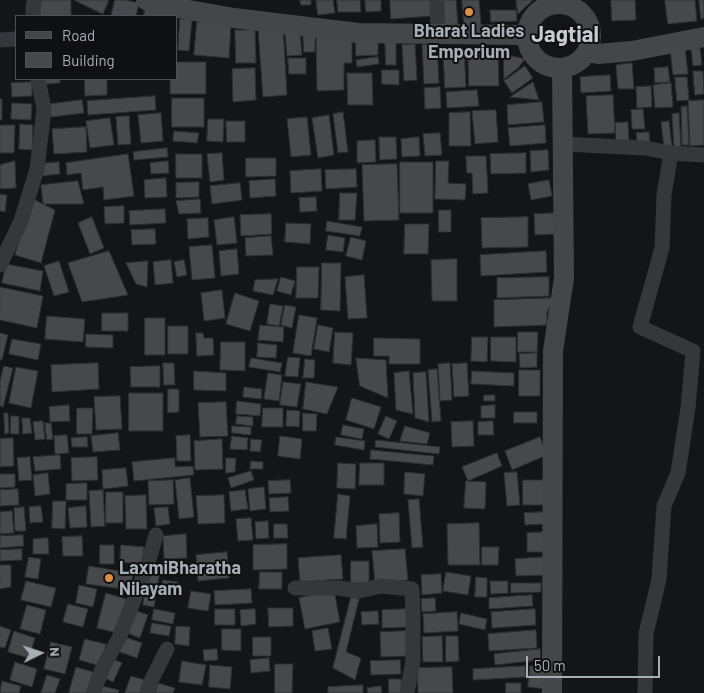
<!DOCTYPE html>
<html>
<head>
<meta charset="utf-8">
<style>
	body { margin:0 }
	#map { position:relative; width:704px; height:693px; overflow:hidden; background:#141516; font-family:Barlow,sans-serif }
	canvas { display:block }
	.legend { position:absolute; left:15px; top:15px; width:162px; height:65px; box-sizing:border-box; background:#0f1011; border:1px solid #4c4f53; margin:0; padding:6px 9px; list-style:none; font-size:15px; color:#a8aeb5 }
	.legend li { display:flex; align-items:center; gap:10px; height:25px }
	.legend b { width:25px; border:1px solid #4c4f53 }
	.north { position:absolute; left:15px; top:628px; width:50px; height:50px; -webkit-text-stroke:4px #0f1011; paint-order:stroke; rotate:86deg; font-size:14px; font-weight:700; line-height:20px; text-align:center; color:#a8aeb5 }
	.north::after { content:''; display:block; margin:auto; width:18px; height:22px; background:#a8aeb5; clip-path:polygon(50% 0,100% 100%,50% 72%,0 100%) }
	.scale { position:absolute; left:526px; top:656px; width:134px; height:22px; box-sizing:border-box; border:2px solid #a8aeb5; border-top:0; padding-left:6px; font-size:15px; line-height:18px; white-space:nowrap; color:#a8aeb5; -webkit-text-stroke:4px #0f1011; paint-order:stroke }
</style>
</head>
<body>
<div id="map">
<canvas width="704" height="693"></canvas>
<ul class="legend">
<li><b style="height:6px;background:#44474a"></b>Road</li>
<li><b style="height:14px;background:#46484b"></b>Building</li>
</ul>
<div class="north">N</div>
<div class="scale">50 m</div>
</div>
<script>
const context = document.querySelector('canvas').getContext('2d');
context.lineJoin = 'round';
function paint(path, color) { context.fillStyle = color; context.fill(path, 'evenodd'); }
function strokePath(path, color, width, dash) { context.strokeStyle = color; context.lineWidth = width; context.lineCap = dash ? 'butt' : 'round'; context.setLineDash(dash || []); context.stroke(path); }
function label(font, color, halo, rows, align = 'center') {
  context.font = font + ' Barlow,sans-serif'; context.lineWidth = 4; context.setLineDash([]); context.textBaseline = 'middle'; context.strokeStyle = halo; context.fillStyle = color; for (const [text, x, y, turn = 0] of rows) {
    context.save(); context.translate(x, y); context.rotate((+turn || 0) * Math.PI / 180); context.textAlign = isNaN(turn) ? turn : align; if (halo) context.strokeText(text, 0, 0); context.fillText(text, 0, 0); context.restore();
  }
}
const building = new Path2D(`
	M40 0H71V16H40Z
	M74 0H109L103 14Z
	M115 0H125L139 3 136 16H111Z
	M300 0H311V5H301Z
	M316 0H333L335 13 318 15Z
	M337 0H360L361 12H338Z
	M365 0H381V11L366 12Z
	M390 0H431L432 16 391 19Z
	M441 0H456L458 24 442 25Z
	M462 0H479L481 25 464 26Z
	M516 0H533L518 14Z
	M611 0H635L636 20 612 21Z
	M665 0H695L697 21 668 24Z
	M699 0H704V18L701 19Z
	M145 7 175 16H144Z
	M490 10H516L517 21 491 22Z
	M180 19 192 20 189 51 178 50Z
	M197 22 231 24 229 58 194 55Z
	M283 27 287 95 263 97 258 29Z
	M235 30H255L256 63H236Z
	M300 33 302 55 287 56 285 34Z
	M303 35H315V52H304Z
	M352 36V63H344V90L317 91 316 37Z
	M356 40H378V55L356 56Z
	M385 42H396V65H386Z
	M415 44 417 80 404 81 402 45Z
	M437 44 439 83 424 84 422 45Z
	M685 47 688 74 673 75 670 49Z
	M443 48H464L466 87 445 88Z
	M700 48 702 65 693 66 691 49Z
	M468 49H498L499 86H469Z
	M504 54 525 59 518 68 504 79Z
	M378 57 379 64 357 67 356 60Z
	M288 58H306V74H289Z
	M176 62H206V94H170V79H176Z
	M632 63 634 89H618L616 65Z
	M525 66 533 78 512 93 504 81Z
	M668 67 670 82 655 83 654 68Z
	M255 68 256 100 233 102 232 69Z
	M382 70H399V85L382 84Z
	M693 71H703L704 94 695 95Z
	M347 73H372L373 105H348Z
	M610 75 611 91 581 93 580 77Z
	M675 77H687L689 100 677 101Z
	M45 79H60V83L45 84Z
	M85 79H107V95L85 96Z
	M32 82V96L12 97 11 83Z
	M533 82 539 100 510 97Z
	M671 83 673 107 655 108 653 85Z
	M651 86 652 107 637 108 636 87Z
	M440 87 441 108 425 109 424 88Z
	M477 90 479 106 447 108 446 92Z
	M613 95 615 133 588 134 586 96Z
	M155 96 156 110 88 115 87 101Z
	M172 98H204V127H172Z
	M0 99H2V120H0Z
	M82 100 84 113 51 117 50 104Z
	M704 100V145L690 146 688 101Z
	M542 102 544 122 508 125 507 105Z
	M12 103 32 104 31 120 11 119Z
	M687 106 689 145H682L681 107Z
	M643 109 645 129H632L631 110Z
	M496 110 498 142 475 144 472 111Z
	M343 112 348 152 338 153 333 114Z
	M470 112 471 146H449V113Z
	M161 113 163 141 141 143 138 115Z
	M679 113 681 149H674L672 114Z
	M329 115 334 155 318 158 312 118Z
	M129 116 131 144 118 145 116 117Z
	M307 117 311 155 291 157 287 119Z
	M110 118 114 145 90 148 86 121Z
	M208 119H224L223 142 207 141Z
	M226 121H245V142H227Z
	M669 121 672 147 664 148 661 122Z
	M628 122 629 141H616L615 123Z
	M20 124 33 125 32 150 19 149Z
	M0 125H15L14 153H0Z
	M545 125 546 143 510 146 508 128Z
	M86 127 87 152 54 154 52 129Z
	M174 131 199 133 197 143 173 141Z
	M649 132 650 144 638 145 636 133Z
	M440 133 442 155 425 156 423 134Z
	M379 137H396L397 159 380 160Z
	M419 137 420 156 402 157 401 139Z
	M375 140 376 162 357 163V141Z
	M167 148 168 157 134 160 133 152Z
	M548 150 549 170 531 172 530 151Z
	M222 153 224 180 210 182 207 154Z
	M526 153V173L491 174 490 154Z
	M128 154 134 196 104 200 103 187 83 190 81 173 67 175 66 163Z
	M176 154H202V178H176Z
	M466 156H486L488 193 473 194 472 173H467Z
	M246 158H276V176L246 177Z
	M15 161 16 188 0 189V165Z
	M168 161 169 173 151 174 150 163Z
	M436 161H449L448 183 466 184 465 200 435 199Z
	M59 162 60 174 41 176 40 164Z
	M400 162H433V213H400Z
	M397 164 399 220 364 221 362 165Z
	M321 169 322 191 291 193 290 171Z
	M356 169 357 187 326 189 325 170Z
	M166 178 167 197 145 198 144 180Z
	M275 179 276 196 250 198 249 181Z
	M549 180 552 196 531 200 528 184Z
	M78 181 84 204H43L41 185Z
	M199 182V197L176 198V183Z
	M240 183 242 200 212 204 210 186Z
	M340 193H357L355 220H339Z
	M0 194 7 195 5 212 0 211Z
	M316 197 317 211 300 212 299 198Z
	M33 199 55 210 41 263 15 255Z
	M200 199 201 213 179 214 176 201Z
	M124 206V223L105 224 104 207Z
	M165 209 166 223 130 225 129 211Z
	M439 210H451V232H439Z
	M554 213 555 234 535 235 534 214Z
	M271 214 272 234 241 236 240 215Z
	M92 217 104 248 90 254 78 223Z
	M234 217 237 243 217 245 214 220Z
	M528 217V247L482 248 481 218Z
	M208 218 209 237 188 239 187 219Z
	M327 221 362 227 360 236 326 231Z
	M286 223 311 224 310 244 285 242Z
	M405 224H429L428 254H404Z
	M155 229 156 244 132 245 131 230Z
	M328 235 345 238 343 252 326 250Z
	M271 236 273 255 246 256 245 238Z
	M351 237 366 241 362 260 346 256Z
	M212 245 215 278 192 280 189 247Z
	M237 249 239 274 221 276 219 251Z
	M109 251 128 295 82 302 68 263Z
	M546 251 547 272 481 276 480 255Z
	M457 259V301H432L431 260Z
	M171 260 173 283 155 285 153 262Z
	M184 260 187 275 177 277 174 262Z
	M59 261 69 292 54 296 44 266Z
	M148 261 147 287 136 284 126 263Z
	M322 263H341L340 311 321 310Z
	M6 264 43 271 40 291 2 283Z
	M297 267H319L318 298H296Z
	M364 275 367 318 348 319 345 277Z
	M281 277 295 281 291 295 277 291Z
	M549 277V296L497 298V278Z
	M278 279 273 295 253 291 255 280Z
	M0 287 43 296 37 328 0 320Z
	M222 290 225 318 204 321 201 293Z
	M235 293 259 301 250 331 226 324Z
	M553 298 547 313V325L494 327V300Z
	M270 304 283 306 279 326 267 324Z
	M285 305 296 307 292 328 281 325Z
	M102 313H128V331H102Z
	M299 315 317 318 311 356 293 353Z
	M47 316 85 319 83 342 45 339Z
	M145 318H165V355H145Z
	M260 325 284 327 283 342 258 340Z
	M318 325 333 328 329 352 314 349Z
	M168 326H188V354H168Z
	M335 332 353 333 351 365 333 363Z
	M518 332H538L537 352H518Z
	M0 333 8 335 2 360H0Z
	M196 333H203L204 338H213L214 355 197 356Z
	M86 334 113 335V348L86 347Z
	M472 337H488L487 362 471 361Z
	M491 337H516V362L491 361Z
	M374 338 420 339V364H389V356H374Z
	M12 339 41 344 38 360 9 354Z
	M221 342H245V371L220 370Z
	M258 343 277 345 276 358 257 357Z
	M537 353V367L520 368 519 354Z
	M288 357 300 358 298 377 285 376Z
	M251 358 282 363 280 372 249 367Z
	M356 358 386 360 388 398 360 386Z
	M305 359 315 360 314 378H303Z
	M98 363 99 389 52 392 51 365Z
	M163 363H174L175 385H164Z
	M450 363 452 400 440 401 438 364Z
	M467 363 469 396 454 397 452 364Z
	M4 366 13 368 3 407 0 406V381Z
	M160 366V387H131L130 367Z
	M16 367 38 371 31 408 9 403Z
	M437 369 441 421 432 422 428 370Z
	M519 370H540V396H519Z
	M194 371 226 373V391L194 390Z
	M409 371 413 414 396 410 394 373Z
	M472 371 514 373V386L471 384Z
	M426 372 429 422 415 418 413 373Z
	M268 373 282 375 279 401 264 399Z
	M283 382 301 384 297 407 280 405Z
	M306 382 338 387 327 414 303 409Z
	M244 387 262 389 261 399 243 397Z
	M168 389H179V412L168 413Z
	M129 393H163V431H129Z
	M484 395H495V401H484Z
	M120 396 122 429 96 430 94 397Z
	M352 398 381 407 374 429 346 420Z
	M237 401 261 404 260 416 236 414Z
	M226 402 228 436 200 437 198 403Z
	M69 405 70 421 50 422 49 407Z
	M495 405V418H481V406Z
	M77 408H93L92 434H77Z
	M263 408H283V427H262Z
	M287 410 300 411 299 427 286 426Z
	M514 412H537V423H514Z
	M4 413H8L9 433 5 434Z
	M303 413 317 414 316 431H303Z
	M11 416H19V434H11Z
	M237 416 253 417V426L236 424Z
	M386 416 397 421 389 439 378 434Z
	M22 418H30L32 433 23 434Z
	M43 421 45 439 35 440 33 422Z
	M473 421 474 446 452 447 451 422Z
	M493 421 494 435H478V422Z
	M45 423H51L53 439 47 440Z
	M343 425 364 429 362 439 341 435Z
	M232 426 251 427V435L232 433Z
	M405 426 430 433 427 444 400 441Z
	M118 433 120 450 93 452 91 436Z
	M67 435 69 453 55 454 54 436Z
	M190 435 191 461H177L176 436Z
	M232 436 248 438 247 450 230 449Z
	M280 436 302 439 300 459 278 456Z
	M87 437 88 447H72L71 438Z
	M336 437 365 441 364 450 335 445Z
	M540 437 547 455 512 470 505 451Z
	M13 438 14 466 0 467V439Z
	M222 439 223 469 195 470 194 441Z
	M251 439 262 440 260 452 250 451Z
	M376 440 440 447 439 454 375 447Z
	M371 450 434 456 433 465 370 459Z
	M497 453 502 466 468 481 462 467Z
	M60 455 61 469 35 471 33 457Z
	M30 457 32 480 19 481 17 458Z
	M97 457 98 480 72 481 71 458Z
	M175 458V467L193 466 194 475 134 481 132 462Z
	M226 458H236L235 472 226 473Z
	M251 461 263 462V469H250Z
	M338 463 356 464 355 489 337 488Z
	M360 463H384V485H359Z
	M126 468 128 486 103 489 102 470Z
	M251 471 254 480 231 488 228 478Z
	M405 472 425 474 423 496 404 494Z
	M517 472 520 505 507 506 504 473Z
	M48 473 50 494 35 496 33 475Z
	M0 474H15V487L0 488Z
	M190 478 194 517 179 519 175 480Z
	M173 480 174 504 149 505 148 481Z
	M290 480 291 493 269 494 268 481Z
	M523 480H543L544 505H523Z
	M466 481 486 482 485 509 464 508Z
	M87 483V500H66V484Z
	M264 487 266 509 250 511 248 489Z
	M18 489 19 505 0 506V490Z
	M103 490 105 526 91 527 89 491Z
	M245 490 248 509 231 511 229 492Z
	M106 492H123V523H106Z
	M338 494 350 496 346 539 334 538Z
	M146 495 147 529H126L125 496Z
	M224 495 225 523 198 524 196 496Z
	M288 497 289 511 270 512 269 498Z
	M419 499 423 547 412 548 408 500Z
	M53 501H66L65 529 52 528Z
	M41 506 43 522 30 523 29 507Z
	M86 506 87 527 70 528 68 508Z
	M24 507 26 531H15L14 508Z
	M168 507 170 524 156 526 154 508Z
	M12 511 14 533 0 534V512Z
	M544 512 545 524 525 525 524 513Z
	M399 513 400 542 380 543 379 514Z
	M251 518 253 540 238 541 236 519Z
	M268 521 269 538 256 539 255 522Z
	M479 523 480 565H448L447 524Z
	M274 524H287L288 538H274Z
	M377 524 378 547 357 548 356 526Z
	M546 532 547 552H527V533Z
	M186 534 187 558 164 559 163 536Z
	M23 535 24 546 0 548V536Z
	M82 536 83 556H63L62 537Z
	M48 538 49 554H33V539Z
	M287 544V569L253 570V545Z
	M100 545H114V564H100Z
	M121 545 144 547 143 564 120 562Z
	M482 547H499L498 565H482Z
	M22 549V560L0 561V550Z
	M405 549 408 580 375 583 372 551Z
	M227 552 229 578 198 581 196 555Z
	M341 555 343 579 300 582 298 558Z
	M29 557 41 559 38 579 25 577Z
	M546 557 547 575 516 576 515 559Z
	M351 561H369V583H351Z
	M150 563 161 565 154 607 143 605Z
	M0 565H11V587L0 589Z
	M89 566 133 573 130 590 86 584Z
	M260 572H282V589H259Z
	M446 572 471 576 468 595 443 591Z
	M441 574 442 593 422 595 421 575Z
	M476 577 487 578V597H475Z
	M163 580 178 582 176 597 161 595Z
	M26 581 56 588 51 607 21 600Z
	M490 581H508V593L491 594Z
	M511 583H541V592L511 593Z
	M79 585 97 589 93 607 76 603Z
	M251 589 252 603 215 605 214 591Z
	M334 590 340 622 305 629 299 598Z
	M191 591 211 594 208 611 188 608Z
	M106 593 126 599 117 633 97 628Z
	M532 595 533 606 489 609V598Z
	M351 597 359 599 346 652 361 658 355 680 333 668Z
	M435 598 436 611 422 612 421 599Z
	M68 604 88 609 83 627 63 622Z
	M27 605 46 610 40 634 20 629Z
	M268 608H293V626L269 627Z
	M154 609 175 613 173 624 152 620Z
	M215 609H235V625H215Z
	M255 609 256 624 241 626 240 610Z
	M406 609 407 627 382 628V610Z
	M535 609 536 625 492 628 491 612Z
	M134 610 148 615 140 638 125 632Z
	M378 611 379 624 362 625 361 612Z
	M457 612 458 631 424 633 423 614Z
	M461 613 487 619 485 630 459 624Z
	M152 623 171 626 169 636 150 633Z
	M0 626 11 630 5 648 0 647Z
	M176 626 190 627 189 646 175 644Z
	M328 628 332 649 315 651 312 631Z
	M222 629H241V651L222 650Z
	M536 630 537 648 489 651 488 634Z
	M14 631 35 638 29 658 8 652Z
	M406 631 407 656 381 657 380 632Z
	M122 636 142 643 137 658 117 651Z
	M442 636 443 662H423L422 637Z
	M446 636H458L459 661 446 662Z
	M253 637H271V656H253Z
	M85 639 106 644 100 666 79 660Z
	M51 642 72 647 65 674 44 669Z
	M217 649 218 660 204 661 203 650Z
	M540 649 541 660 495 665 494 654Z
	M269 658 270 671 251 673 250 660Z
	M113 659 122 663 113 682 105 678Z
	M400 660 401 674 371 675 370 661Z
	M182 661 206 665 202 685 179 682Z
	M15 662 37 669 32 687 10 680Z
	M275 664H293L292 693H275Z
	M210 665 232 667 230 689 209 687Z
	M525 666 526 677 473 680V669Z
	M530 666 548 667 546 689 528 687Z
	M76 667 93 672 87 693H69Z
	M452 667 453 693H418L417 668Z
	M47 675 60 679 55 693H41Z
	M131 676 145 680 142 693H125Z
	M389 679H401L402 693H389Z
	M2 681 21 686 19 693H0Z
	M158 683 175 688 173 693H155Z
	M506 683H521V693H506Z
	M98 685 119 690 118 693H96Z
	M363 685V693H328V687Z
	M381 686 382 693H368L367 688Z`);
paint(building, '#46484b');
strokePath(building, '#2f2f32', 1);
strokePath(new Path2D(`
	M437 0 438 33
	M33 16V6L35 0
	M0 40 16 39
	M562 144 645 148 671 153 704 155
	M0 265 21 221 37 169 44 109 38 79
	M295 588H339L359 591 381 586 412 589 413 614V661L407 693
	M93 693 103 667 119 638 139 587 147 567 156 535
	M147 693 150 683 167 649
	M645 693 646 634 659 579 664 506 678 473 688 408 693 351 640 327 662 248 664 195 671 153`), '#36373a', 15);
strokePath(new Path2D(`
	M146 0 160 5 234 18 358 33 527 35
	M527 36a32 32 0 1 1 64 0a32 32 0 1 1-64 0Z
	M588 52 598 54 632 51 704 37
	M552 693 553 351 564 278 562 69`), '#44474a', 20);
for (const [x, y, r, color] of [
	[469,12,5,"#dd9045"],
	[109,578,5,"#dd9045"]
]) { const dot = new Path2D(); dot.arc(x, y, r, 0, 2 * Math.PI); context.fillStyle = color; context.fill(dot); strokePath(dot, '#0f1011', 2); }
label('bold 18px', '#a8aeb5', '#0f1011', [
	["Bharat Ladies",469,31],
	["Emporium",469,52],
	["LaxmiBharatha",119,568,"left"],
	["Nilayam",119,589,"left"]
]);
label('bold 22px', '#c8ccd1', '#0f1011', [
	["Jagtial",565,35]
]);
</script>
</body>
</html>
